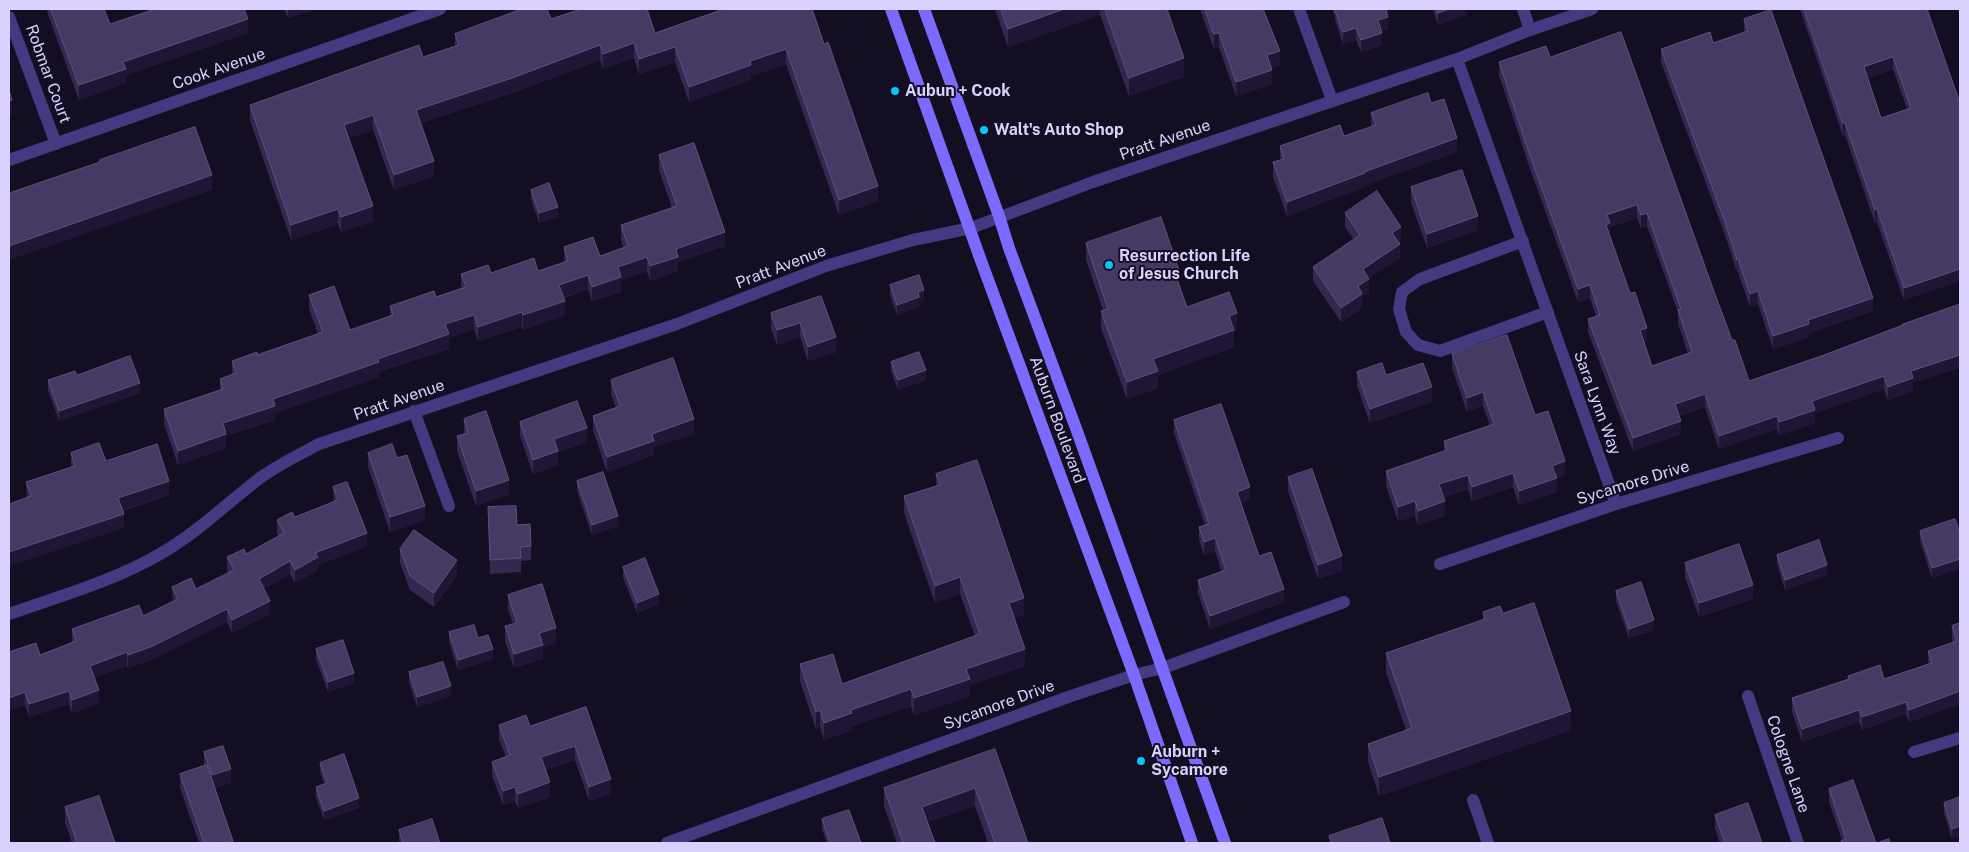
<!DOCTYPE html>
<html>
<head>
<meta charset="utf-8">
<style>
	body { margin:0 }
	#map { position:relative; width:1969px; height:852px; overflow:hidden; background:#140e23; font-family:"Public Sans",sans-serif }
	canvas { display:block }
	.frame { position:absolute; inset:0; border:10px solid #dad1fe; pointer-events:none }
</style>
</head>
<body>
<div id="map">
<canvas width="1969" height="852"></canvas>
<div class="frame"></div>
</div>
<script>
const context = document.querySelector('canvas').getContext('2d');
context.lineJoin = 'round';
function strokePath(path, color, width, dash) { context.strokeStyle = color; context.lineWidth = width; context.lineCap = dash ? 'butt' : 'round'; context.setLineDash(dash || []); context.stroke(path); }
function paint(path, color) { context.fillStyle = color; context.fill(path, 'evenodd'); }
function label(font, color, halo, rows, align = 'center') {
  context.font = font + ' "Public Sans",sans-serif'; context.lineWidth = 4; context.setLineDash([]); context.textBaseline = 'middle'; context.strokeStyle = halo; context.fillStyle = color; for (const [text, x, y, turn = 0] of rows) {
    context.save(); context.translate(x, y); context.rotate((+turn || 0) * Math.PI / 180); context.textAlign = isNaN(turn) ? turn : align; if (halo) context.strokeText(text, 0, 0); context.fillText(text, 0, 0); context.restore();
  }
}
strokePath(new Path2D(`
	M1299 9 1332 100
	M1523 9 1530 30
	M9 17 56 144
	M1457 59 1616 504
	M9 160 440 9
	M1523 241 1420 279 1402 292 1399 309 1406 332 1418 345 1440 351 1548 312
	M414 411 449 506
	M1440 564 1616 504 1838 438
	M9 614C60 596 114 581 160 554 197 533 227 503 260 478 279 464 299 455 319 444L677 324 826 266 913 240 971 228 1093 182 1457 59 1530 30 1592 9
	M1748 696 1798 843
	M1914 752 1960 738
	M1473 800 1488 843
	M667 843 1071 696 1134 675 1163 668 1344 602`), '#443a81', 12);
strokePath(new Path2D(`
	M891 9 980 258 1134 675 1192 843
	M924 9 999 216 1009 248 1077 431 1225 843`), '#7c6afc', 12);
paint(new Path2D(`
	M46 9H104L110 24 248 33 126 75V83L79 100Z
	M284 9H315L288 18Z
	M812 9 878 201 839 215 786 64 751 76V80L689 102 675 62 639 74 634 58 603 69 600 60 515 92 421 123 434 176 394 190 373 130 349 138 373 221 341 232 338 224 291 240 250 120V105L423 57 455 46V34L551 19 655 33Z
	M995 9H1167L1184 77 1129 96 1100 15 1008 47Z
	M1200 9H1263L1280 65 1272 68V84L1236 96 1219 47 1214 49Z
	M1332 9H1386L1388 29 1382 31V45L1361 52 1356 40 1343 44 1335 20V16Z
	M1433 9H1466V15L1438 25Z
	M1800 9H1927L1960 103V281L1904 300 1877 222 1875 223 1845 135 1843 136ZM1893 69 1907 109 1881 118 1868 78Z
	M1744 19 1873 311 1809 333V337L1773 349 1758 304 1750 307 1738 272H1737L1725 235 1661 62V49L1713 43 1744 32Z
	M1550 57 1732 340 1749 381 1824 355 1903 326V324L1913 383V391L1888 400 1884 389 1815 413V423L1779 435 1777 429 1719 449 1705 407 1679 416 1681 434 1633 451 1588 332V319L1596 316 1590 298 1578 302 1528 163 1499 75V62ZM1637 218 1641 228 1647 226 1678 312V323L1688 354 1652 366 1644 342 1647 341 1610 236V227Z
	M1431 103 1457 152 1365 185V187L1287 216 1273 177V162L1280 160V146L1344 136 1371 127V113Z
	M659 155 725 246 678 262V271L650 281 647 271 621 280V292L592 301 588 289 564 298 565 315 523 330 522 327 478 341 474 329 449 338V349L379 372V377L275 413V420L226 436V448L178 465 164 424V409L220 390V379L232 375V361L257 355 318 334 309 309V295L350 330 390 316V306L436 297 461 288V274L538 271 564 263V247L600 256 624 248 621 240V225L672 208 659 170Z
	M1411 187 1478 230 1427 248 1411 202Z
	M531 190 558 217 539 223 531 199Z
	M1345 213 1401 241 1399 243 1400 258 1369 278V293L1362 297V308L1341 322 1313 281V267L1354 240 1345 227Z
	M1086 243 1179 285 1187 307 1237 330 1234 331V347L1158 375V388L1127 399 1101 328V311L1103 310 1086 260Z
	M890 285 924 300 919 301V307L897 315 890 295Z
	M821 296 836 352 808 361 800 337 777 345 771 328V313Z
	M1452 354 1535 415 1565 475 1557 478V492L1519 505 1513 487 1472 501 1468 489 1444 497 1445 516 1418 525 1415 516 1398 521 1386 486V471L1444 451V441L1490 426 1483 406 1467 412 1452 368Z
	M891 362 926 380 898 390 891 371Z
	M1357 372 1386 375 1432 402 1370 423 1357 386Z
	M77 375 140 393 59 421 48 390V380Z
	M611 380 694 434 654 447V455L607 472 593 430V416L616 408 611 394Z
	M464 419 509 494 476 506 457 451V436L464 434Z
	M1174 420 1250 500 1241 503 1259 556 1284 602 1210 629 1198 593V580L1222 572 1215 551 1204 555 1199 540V527L1205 525 1174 433Z
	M520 422 587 442 558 452V465L533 474 520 436Z
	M71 453 106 461 169 495 123 511 124 528 27 498 26 482 71 467Z
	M368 453 397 458 425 520 390 532 368 467Z
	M936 474 1024 615 1014 618 1025 666 970 685V696L914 715 911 706 852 726V730L824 740 820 727 816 729 800 681V664L842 684 975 636 960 594 935 603 904 513V496L936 486Z
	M1288 477 1342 571 1318 579 1288 491Z
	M577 481 618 526 592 535 577 491Z
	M333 487 367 546 318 565V570L295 583 290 574 264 589 270 614 232 633 227 622 153 659 128 668 127 666 95 677 99 703 72 713 69 704 29 717 25 705 9 711 40 655 72 643V629L143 616 173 601 172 587 196 589 229 573 227 570V557L246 554 278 536 277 533V520L295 517 334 502Z
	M488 507 517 525 531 546V560L521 561V572L490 574Z
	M1920 531 1960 533V568L1932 578 1920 541Z
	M400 549 457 575 434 607 410 590 400 563Z
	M1777 555 1827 575 1785 590 1777 564Z
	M1685 563 1753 599 1699 617 1685 577Z
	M623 567 659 604 637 613 623 577Z
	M1616 591 1654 630 1629 638 1616 601Z
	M508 595 556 643 543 647V659L514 668 505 641V626L513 624 508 609Z
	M1483 612 1503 613 1571 730 1379 796 1368 762V744L1406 730 1386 672V653L1483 620Z
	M1960 623V704L1909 722 1906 714 1862 730 1859 722 1802 742 1792 711V698L1848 679V676L1884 679 1928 664V651L1953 643 1952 639V626Z
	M449 632 493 659 458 670 449 642Z
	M316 649 354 683 328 692 316 659Z
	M409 672 451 696 417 707 409 682Z
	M586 707 611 794 589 801 575 760 545 770 550 797 518 808 515 801 503 805 492 776V762L506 757 499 739V725L530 726Z
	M995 749 1028 843H988L975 806 928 822 935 843H897L884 806V788Z
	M204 752 231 783 215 788 233 843H199L180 788V774L204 765Z
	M320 763 359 808 324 820 316 797V787L324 784 320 772Z
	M1829 789 1876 843H1841V841L1842 840 1829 802Z
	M1960 797V836L1952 839 1944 813V803Z
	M65 807 115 843H72L65 822Z
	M1715 815 1762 843H1720L1715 829Z
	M822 819 861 843H827L822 829Z
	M399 830 440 843H400L399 840Z`), '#342850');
paint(new Path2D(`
	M288 9H315L288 18Z
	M1064 9H1100V15L1008 47V29Z
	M1449 9H1466V15L1438 25V13Z
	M1388 17V29L1378 32V20Z
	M248 19V33L126 75V83L79 100V85L123 62Z
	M1356 28V40L1343 44V32Z
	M1219 33V47L1214 49V34Z
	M1382 33V45L1361 52V40Z
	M634 43V58L603 69V54Z
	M600 45V60L515 92 416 125V110Z
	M675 47V62L639 74V59Z
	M786 49V64L751 76V80L689 102V87L750 61Z
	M1280 51V65L1267 70V55Z
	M1893 57V69L1864 80V67Z
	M1184 58V77L1129 96V78Z
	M1272 70V84L1236 96V82Z
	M12 100V114L9 115V101Z
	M373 115V130L344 140V125Z
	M1843 123H1845V135L1843 136Z
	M1457 138V152L1365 185V187L1287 216V202L1364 172Z
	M434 161V176L394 190V175Z
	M212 175V190L9 260V246Z
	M878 186V201L839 215V200Z
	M1637 205V218L1610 227V236L1606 225 1607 215Z
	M373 206V221L341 232V217Z
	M558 207V217L539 223V213Z
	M338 209V224L291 240V225Z
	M1877 209V222L1875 223V210Z
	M1647 213V226L1641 228V215Z
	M1478 216V230L1427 248V234Z
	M1401 227V241L1392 247V233Z
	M725 232V246L678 262V271L650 281V266L676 249Z
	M1400 244V258L1363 283V269Z
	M647 257V271L621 280V292L592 301V287L618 267Z
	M1738 259V272H1737V260Z
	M1960 269V281L1904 300V288Z
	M1179 270V287L1174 271Z
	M588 275V289L559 299V285Z
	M1369 279V293L1362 297V308L1341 322V308L1358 286Z
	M1590 285V298L1578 302V289Z
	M924 290V300L919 301V307L897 315V305L918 292Z
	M1758 291V304L1750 307V294Z
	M1873 298V311L1809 333V337L1773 349V336L1808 320Z
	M565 301V315L523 330V315Z
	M522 312V327L478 341V327Z
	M1237 313V330L1234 331V347L1158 375V388L1127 399V382L1153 359 1229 316Z
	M474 315V329L449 338V349L379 372V377L275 413V420L226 436V448L178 465V451L223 423 273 399 378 359 445 324Z
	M800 323V337L777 345V330Z
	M1647 328V341L1640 343V330Z
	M836 337V352L808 361V347Z
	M1960 355V368L1913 383V391L1888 400V387L1911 371Z
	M926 370V380L898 390V380Z
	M1884 376V389L1815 413V423L1779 435V422L1812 401Z
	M140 383V393L59 421V411Z
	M1432 387V402L1370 423V409Z
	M1483 392V406L1467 412V398Z
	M1705 394V407L1675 417V404Z
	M1777 416V429L1719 449V436Z
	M694 419V434L654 447V455L607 472V457L652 434Z
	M1681 421V434L1633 451V438Z
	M587 428V442L558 452V465L533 474V460L554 439Z
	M1565 461V475L1557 478V492L1519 505V491L1552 466Z
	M1513 473V487L1472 501V487Z
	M1468 475V489L1439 499V484Z
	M509 480V494L476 506V491Z
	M169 481V495L118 512V498Z
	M1250 487V500L1237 505V492Z
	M1415 501V516L1398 521V507Z
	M1445 501V516L1418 525V511Z
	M425 506V520L390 532V517Z
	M124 514V528L9 566V552Z
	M618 516V526L592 535V525Z
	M367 533V546L318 565V570L295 583V570L315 553Z
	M1215 538V551L1204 555V542Z
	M1342 556V571L1318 579V565Z
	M1960 559V568L1932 578V568Z
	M457 560V575L434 607V593Z
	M290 561V574L259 592V579Z
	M1827 565V575L1785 590V580Z
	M960 577V594L935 603V586Z
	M1753 585V599L1699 617V603Z
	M1284 589V602L1210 629V616Z
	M659 594V604L637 613V603Z
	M1024 598V615L1009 620V603Z
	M270 601V614L232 633V620Z
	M227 609V622L153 659 128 668V655Z
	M1654 620V630L1629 638V629Z
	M556 628V643L543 647V659L514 668V654L539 633Z
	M493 649V659L458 670V660Z
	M1025 649V666L970 685V696L914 715V698L966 669Z
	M127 652V666L90 679V666Z
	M354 673V683L328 692V682Z
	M451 686V696L417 707V697Z
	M911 689V706L852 726V730L824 740V723L851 710Z
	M99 690V703L72 713V700Z
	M69 691V704L29 717V704Z
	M1960 691V704L1909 722V710Z
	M25 692V705L9 711V698Z
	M1906 702V714L1862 730V717Z
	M820 710V727L816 729V712Z
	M1859 710V722L1802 742V729Z
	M1571 711V730L1379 796V777Z
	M575 746V760L541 772V757Z
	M231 769V783L212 789V775Z
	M611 779V794L589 801V787Z
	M550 782V797L518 808V794Z
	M515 787V801L503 805V791Z
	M975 788V806L922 824V807Z
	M359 798V808L324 820V811Z
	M1960 826V836L1952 839V829Z`), '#1f1636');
const building = new Path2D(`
	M51 9H104L110 24 155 9H244L248 19 123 62 126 69 79 85Z
	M522 9H547L551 19 581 9H647L655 33 724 9H812L824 44 828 42 878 186 839 200 786 49 750 61 751 65 689 87 675 47 639 59 634 43 603 54 600 45 515 77 416 110 434 161 394 175 373 115 344 125 373 206 341 217 338 209 291 225 250 105 419 45 423 57 459 45 455 34Z
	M1001 9H1064L1008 29Z
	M1105 9H1167L1184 58 1129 78Z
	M1205 9H1263L1280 51 1267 55 1272 70 1236 82 1219 33 1214 34Z
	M1335 9H1386L1388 17 1378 20 1382 33 1361 40 1356 28 1343 32Z
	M1437 9H1449L1438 13Z
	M1804 9H1927L1960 103V269L1904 288 1877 209 1875 210 1845 123H1843ZM1893 57 1911 108 1881 118 1864 67Z
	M1771 10 1873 298 1808 320 1809 324 1773 336 1758 291 1750 294 1738 259 1737 260 1725 222 1661 49 1710 32 1713 43 1748 31 1744 19Z
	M1621 32 1716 297 1732 340H1735L1749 381 1824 355 1903 325V324L1960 304V355L1911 371 1913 378 1888 387 1884 376 1812 401 1815 410 1779 422 1777 416 1719 436 1705 394 1675 404 1681 421 1633 438 1588 319 1600 315 1590 285 1578 289 1528 150 1499 62 1546 46 1550 57ZM1637 205 1641 215 1647 213 1681 309 1678 310 1692 352 1652 366 1640 330 1647 328 1635 292 1630 293 1606 225 1610 223 1607 215Z
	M9 90 12 100 9 101Z
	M1428 93 1431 103 1444 99 1457 138 1364 172 1365 173 1287 202 1273 162 1284 159 1280 146 1340 125 1344 136 1376 125 1371 113Z
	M195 127 212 175 9 246V193L100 162V160Z
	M694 143 725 232 676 249 678 257 650 266 647 257 618 267 621 277 592 287 588 275 559 285 565 301 523 315 522 312 478 327 474 315 445 324 449 334 378 359 379 362 273 399 275 406 223 423 226 434 178 451 164 409 223 389 220 379 236 373 232 361 257 352V355L323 332 309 295 334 286 350 330 393 315 390 306 434 291 436 297 466 287 461 274 488 265 491 273 534 258 538 271 568 261 564 247 593 237 600 256 628 246 621 225 677 206 659 155Z
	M1462 170 1478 216 1427 234 1411 187Z
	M549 183 558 207 539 213 531 190Z
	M1377 191 1401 227 1392 233 1400 244 1363 269 1369 279 1358 286 1362 294 1341 308 1313 267 1360 235 1345 213Z
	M1161 217 1179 270 1174 271 1187 307 1229 292 1237 313 1229 316 1234 330 1153 359 1158 371 1127 382 1101 311 1108 309 1086 243Z
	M919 275 924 290 918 292 919 297 897 305 890 285Z
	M821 296 836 337 808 347 800 323 777 330 771 313Z
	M1507 335 1535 415 1548 411 1565 461 1552 466 1557 478 1519 491 1513 473 1472 487 1468 475 1439 484 1445 501 1418 511 1415 501 1398 507 1386 471 1447 450 1444 441 1494 424 1483 392 1467 398 1452 354Z
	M919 352 926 370 898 380 891 362Z
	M130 356 140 383 59 411 48 380 75 371 77 375Z
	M673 358 694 419 652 434 654 441 607 457 593 416 620 406 611 380Z
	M1382 363 1386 375 1423 363 1432 387 1370 409 1357 372Z
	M577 401 587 428 554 439 558 451 533 460 520 422Z
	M1221 404 1250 487 1237 492 1259 556 1271 552 1284 589 1210 616 1198 580 1226 570 1215 538 1204 542 1199 527 1209 524 1174 420Z
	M486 411 509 480 476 491 457 436 468 433 464 419Z
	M99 443 106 461 157 444 169 481 118 498 124 514 9 552V504L31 496 26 482 75 466 71 453Z
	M392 444 397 458 407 455 425 506 390 517 368 453Z
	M977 460 1024 598 1009 603 1025 649 966 669 970 679 914 698 911 689 851 710 852 713 824 723 820 710 816 712 800 664 833 654 842 684 980 634 960 577 935 586 904 496 940 485 936 474Z
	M1312 469 1342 556 1318 565 1288 477Z
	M603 472 618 516 592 525 577 481Z
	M347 482 367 533 315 553 318 557 295 570 290 561 259 579 270 601 232 620 227 609 153 646 128 655 127 652 90 666 99 690 72 700 69 691 29 704 25 692 9 698V652L36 643 40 655 76 641 72 629 139 605 143 616 178 599 172 587 191 578 196 589 234 570 227 557 244 549 246 554 284 533 277 520 292 512 295 517 338 500 333 487Z
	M516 506 517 525 530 524 531 546 520 547 521 558 490 560 488 507Z
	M1955 519 1960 533V559L1932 568 1920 531Z
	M414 530 457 560 434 593 410 576 400 549Z
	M1819 540 1827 565 1785 580 1777 555Z
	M1739 544 1753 585 1699 603 1685 563Z
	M645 558 659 594 637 603 623 567Z
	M1641 582 1654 620 1629 629 1616 591Z
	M542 584 556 628 539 633 543 645 514 654 505 626 517 623 508 595Z
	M1534 603 1571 711 1379 777 1368 744 1412 728 1386 653 1485 619 1483 612 1500 606 1503 613Z
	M1960 623V691L1909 710 1906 702 1862 717 1859 710 1802 729 1792 698 1849 679 1848 676 1880 665 1884 679 1932 663 1928 651 1957 641 1952 626Z
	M474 625 478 638 488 635 493 649 458 660 449 632Z
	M343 640 354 673 328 682 316 649Z
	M443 662 451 686 417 697 409 672Z
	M586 707 611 779 589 787 575 746 541 757 550 782 518 794 515 787 503 791 492 762 510 755 499 725 526 715 530 726Z
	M223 746 231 769 212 775 204 752Z
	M995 749 1028 843H995L975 788 922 807 935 843H903L884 788Z
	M344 754 359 798 324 811 316 787 327 783 320 763Z
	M207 765 233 841 228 843H204L180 774Z
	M1853 780 1876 843H1842L1841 841 1846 839 1829 789Z
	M99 796 115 843H77L65 807Z
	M1960 797V826L1952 829 1944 803Z
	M1748 803 1762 843H1725L1715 815Z
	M849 810 861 843H830L822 819Z
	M1382 818 1390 843H1331L1329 836Z
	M432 819 440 843H403L399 830Z
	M1889 839 1890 843H1877Z`);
paint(building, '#453a63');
strokePath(building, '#5d527b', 1);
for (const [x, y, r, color] of [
	[895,91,5,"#05c6f6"],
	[984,130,5,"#05c6f6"],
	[1109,265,5,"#05c6f6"],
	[1141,761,5,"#05c6f6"]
]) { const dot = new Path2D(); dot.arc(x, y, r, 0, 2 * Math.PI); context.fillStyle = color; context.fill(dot); strokePath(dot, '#140e23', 2); }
label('16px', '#dad1fe', '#140e23', [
	["Cook Avenue",219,69,-19],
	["Robmar Court",48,74,70],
	["Pratt Avenue",1165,140,-19],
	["Pratt Avenue",781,267,-21],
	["Pratt Avenue",399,400,-19],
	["Sara Lynn Way",1597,403,70],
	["Auburn Boulevard",1057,420,70],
	["Sycamore Drive",1633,483,-17],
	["Sycamore Drive",999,705,-20],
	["Cologne Lane",1788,764,71]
]);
label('bold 16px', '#dad1fe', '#140e23', [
	["Aubun + Cook",905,91],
	["Walt's Auto Shop",994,130],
	["Resurrection Life",1119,256],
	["of Jesus Church",1119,274],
	["Auburn +",1151,752],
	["Sycamore",1151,770]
], 'left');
</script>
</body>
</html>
